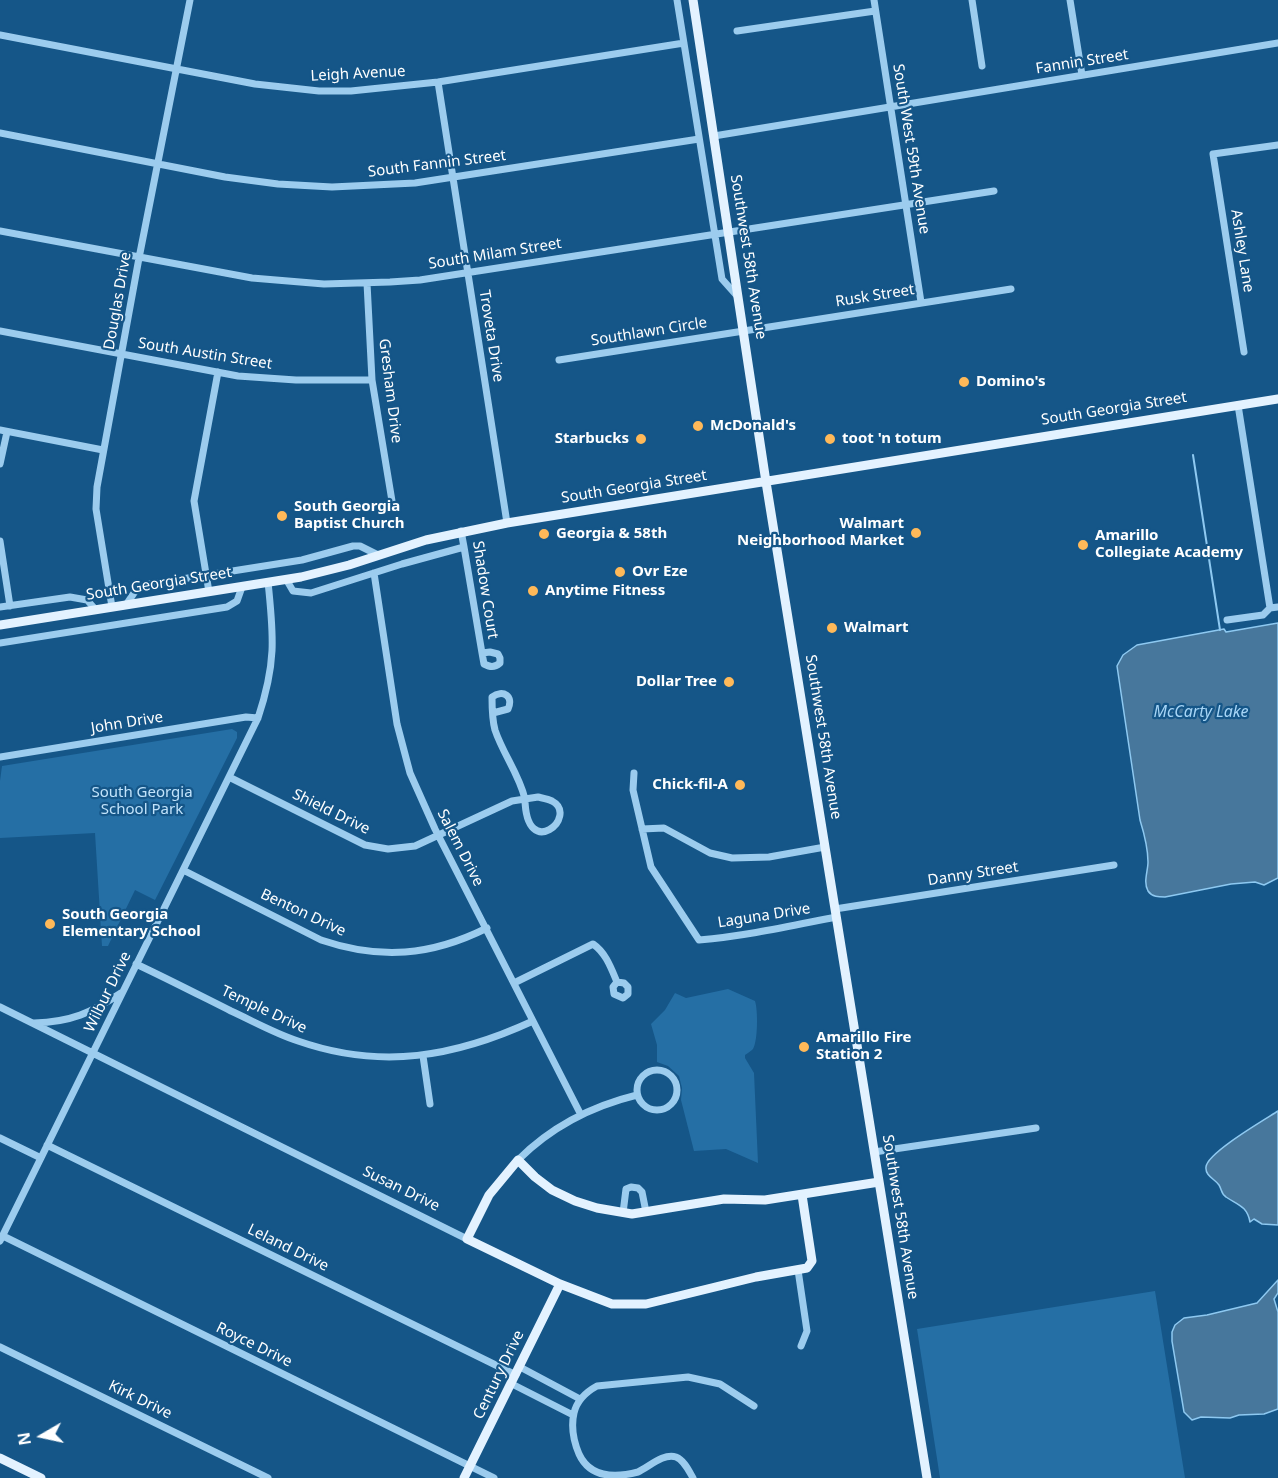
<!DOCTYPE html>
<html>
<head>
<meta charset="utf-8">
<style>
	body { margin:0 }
	#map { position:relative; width:1278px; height:1478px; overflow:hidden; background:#155688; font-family:"Noto Sans",sans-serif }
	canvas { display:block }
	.north { position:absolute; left:12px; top:1406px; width:60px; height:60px; -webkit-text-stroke:4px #155688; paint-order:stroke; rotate:261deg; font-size:16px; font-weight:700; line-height:24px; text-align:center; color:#fff }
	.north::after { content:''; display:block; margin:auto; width:21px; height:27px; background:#fff; clip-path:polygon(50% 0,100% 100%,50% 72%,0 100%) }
</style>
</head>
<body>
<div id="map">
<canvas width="1278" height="1478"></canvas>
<div class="north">N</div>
</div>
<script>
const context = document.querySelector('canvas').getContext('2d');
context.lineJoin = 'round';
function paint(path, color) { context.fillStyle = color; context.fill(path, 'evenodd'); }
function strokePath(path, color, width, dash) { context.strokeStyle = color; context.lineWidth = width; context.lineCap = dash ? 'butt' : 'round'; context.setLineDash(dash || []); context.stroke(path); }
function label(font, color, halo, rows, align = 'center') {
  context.font = font + ' "Noto Sans",sans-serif'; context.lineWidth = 4.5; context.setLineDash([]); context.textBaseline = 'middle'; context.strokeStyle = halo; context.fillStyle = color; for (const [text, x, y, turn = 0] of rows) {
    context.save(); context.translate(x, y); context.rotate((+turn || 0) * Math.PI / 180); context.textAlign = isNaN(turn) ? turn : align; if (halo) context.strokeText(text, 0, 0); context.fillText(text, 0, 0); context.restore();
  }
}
paint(new Path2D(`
	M232 729 237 732V738L155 900 135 890 108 946H102L95 833 0 838V781L2 766Z
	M728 989 755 1001C758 1010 758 1041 753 1049 751 1051 748 1053 745 1055V1058L754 1073 758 1163 726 1149 694 1151 681 1100 682 1088 679 1076 668 1066 657 1062V1045L651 1024 665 1010 675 993 686 998Z
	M1155 1291 1185 1478H940L917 1329Z`), '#256fa5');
const water = new Path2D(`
	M1278 623V878L1264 885 1255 882 1231 884 1165 897C1159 897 1152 897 1148 891 1143 882 1148 871 1148 862 1148 849 1144 833 1140 820L1117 666 1123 655 1137 645 1224 629 1226 632Z
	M1278 1111V1225L1262 1224 1254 1219 1250 1222C1247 1206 1238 1205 1226 1197 1221 1194 1222 1190 1219 1185 1215 1179 1205 1176 1206 1167 1207 1153 1264 1120 1278 1111Z
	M1278 1280V1293L1274 1299 1278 1312V1409L1264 1414 1239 1415 1230 1418 1201 1417 1192 1420 1184 1412 1172 1341V1332L1175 1325 1184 1318 1207 1315 1257 1303Z`);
paint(water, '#47779c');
strokePath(water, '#8ec9f1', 1.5);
strokePath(new Path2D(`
	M1193 455 1220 630`), '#8ec9f1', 2);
strokePath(new Path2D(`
	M677 0 722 279 738 297
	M874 0 921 302
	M972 0 982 66
	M1070 0 1082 75
	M737 31 875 11
	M0 35 255 84 319 91H351L438 82 684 43
	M438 82 507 523
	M0 133 225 177 278 184 332 187 415 183 699 139
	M714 136 1278 43
	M0 231 252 278 324 284 390 282 420 280 994 191
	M367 283 372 380 392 501
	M0 331 238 376 296 380H372
	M1244 352 1213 154 1278 145
	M559 360 1011 289
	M1238 405 1270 608
	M0 430 103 450
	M0 464 7 432
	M461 531 464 547 482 653 484 664C490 667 494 668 500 663V658L498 654 490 652 482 653
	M0 541 10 606
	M374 573 397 724 410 773 435 829 581 1115
	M286 579 293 591 311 593 402 564 464 547
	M209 592 194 501 218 372
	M126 605 136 590 144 585 302 560 353 546H360L378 555
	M0 607 70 597 87 600 96 610
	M112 607 96 509 97 487 139 258 190 0
	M1227 620 1263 615 1270 608 1278 607
	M0 643 227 607 237 601 242 587
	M0 757 246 717 258 718
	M634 773 633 790 651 867 699 940C746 936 790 926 836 917
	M229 777 365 845 388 849 415 846 512 801 525 799C519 774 503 754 495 730 492 719 492 707 492 697 503 689 514 696 508 709L493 713
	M538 797C542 798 548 799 552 801 580 816 526 863 525 799Z
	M642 829 664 828 710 853 732 858 769 857 825 847
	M183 870 321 940C380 960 431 956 487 928
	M835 909 1114 865
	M136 964C168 979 199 995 231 1011 253 1021 274 1033 298 1041 381 1070 455 1057 533 1021
	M514 983 593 944C606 953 611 968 617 982L613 987 614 994 623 998 628 994V987L624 983 617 982
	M0 1007 467 1239
	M34 1023C71 1022 91 1013 121 993
	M423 1056 430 1104
	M637 1090a20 20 0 1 1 40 0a20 20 0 1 1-40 0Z
	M0 1138 41 1158
	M47 1145 516 1375
	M874 1152 1036 1128
	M518 1160C551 1127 592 1106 637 1095
	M623 1213 626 1189 631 1187 638 1188 642 1192 646 1212
	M3 1236 494 1478
	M0 1241 258 718C276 664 274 638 268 582
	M798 1270 807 1331 801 1346
	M0 1347 268 1478
	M520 1367 580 1399
	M512 1384 573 1415
	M693 1478C689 1471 684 1460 676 1457 663 1453 649 1467 638 1472 615 1478 590 1478 579 1454 574 1442 571 1426 574 1413 577 1400 586 1392 597 1386L688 1377 720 1384 754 1406`), '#9cccee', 7);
strokePath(new Path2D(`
	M693 0 766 482 927 1478
	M0 625 301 577 349 565 426 540 507 523 1278 399
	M802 1195 812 1261 807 1268 756 1277 646 1304H612L560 1284 467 1239 489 1195 518 1160 535 1177 552 1190 575 1201 597 1208 632 1214 724 1199 765 1200 879 1182
	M0 1458 41 1478
	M464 1478 560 1284`), '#e3f2ff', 9);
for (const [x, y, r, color] of [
	[964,382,6,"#ffb959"],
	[698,426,6,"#ffb959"],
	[641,439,6,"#ffb959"],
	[830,439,6,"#ffb959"],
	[282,516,6,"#ffb959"],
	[916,533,6,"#ffb959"],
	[544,534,6,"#ffb959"],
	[1083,545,6,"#ffb959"],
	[620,572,6,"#ffb959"],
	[533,591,6,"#ffb959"],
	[832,628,6,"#ffb959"],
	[729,682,6,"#ffb959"],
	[740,785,6,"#ffb959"],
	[50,924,6,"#ffb959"],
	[804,1047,6,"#ffb959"]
]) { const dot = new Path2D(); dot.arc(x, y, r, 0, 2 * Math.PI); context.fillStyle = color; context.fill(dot); strokePath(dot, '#155688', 2); }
label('15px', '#fff', '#155688', [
	["Fannin Street",1082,62,-9],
	["Leigh Avenue",358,74,-3],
	["South West 59th Avenue",911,149,81],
	["South Fannin Street",437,164,-7],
	["Ashley Lane",1242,251,81],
	["South Milam Street",495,254,-9],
	["Southwest 58th Avenue",748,257,81],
	["Rusk Street",875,296,-9],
	["Douglas Drive",118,301,-80],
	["Southlawn Circle",649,332,-9],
	["Troveta Drive",491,336,81],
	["South Austin Street",205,354,9],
	["Gresham Drive",390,391,83],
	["South Georgia Street",1114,409,-9],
	["South Georgia Street",634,487,-9],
	["South Georgia Street",159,584,-9],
	["Shadow Court",485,590,81],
	["John Drive",127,723,-9],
	["Southwest 58th Avenue",823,737,81],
	["Shield Drive",331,812,26],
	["Salem Drive",460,848,63],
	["Danny Street",973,874,-9],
	["Benton Drive",303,913,25],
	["Laguna Drive",764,916,-9],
	["Wilbur Drive",108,992,-64],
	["Temple Drive",264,1010,25],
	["Susan Drive",401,1189,26],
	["Southwest 58th Avenue",900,1217,81],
	["Leland Drive",288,1248,26],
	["Royce Drive",254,1345,26],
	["Century Drive",499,1375,-64],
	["Kirk Drive",140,1400,26]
]);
label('bold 15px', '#fff', '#155688', [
	["Domino's",976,382],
	["McDonald's",710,426],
	["Starbucks",629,439,"right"],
	["toot 'n totum",842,439],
	["South Georgia",294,507],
	["Baptist Church",294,524],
	["Walmart",904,524,"right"],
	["Neighborhood Market",904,541,"right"],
	["Georgia & 58th",556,534],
	["Amarillo",1095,536],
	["Collegiate Academy",1095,553],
	["Ovr Eze",632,572],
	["Anytime Fitness",545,591],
	["Walmart",844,628],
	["Dollar Tree",717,682,"right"],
	["Chick-fil-A",728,785,"right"],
	["South Georgia",62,915],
	["Elementary School",62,932],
	["Amarillo Fire",816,1038],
	["Station 2",816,1055]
], 'left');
label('15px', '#c1e3fb', '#155688', [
	["South Georgia",142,793],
	["School Park",142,810]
]);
label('italic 16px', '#a7d5f6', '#155688', [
	["McCarty Lake",1201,712]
]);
</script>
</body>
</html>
